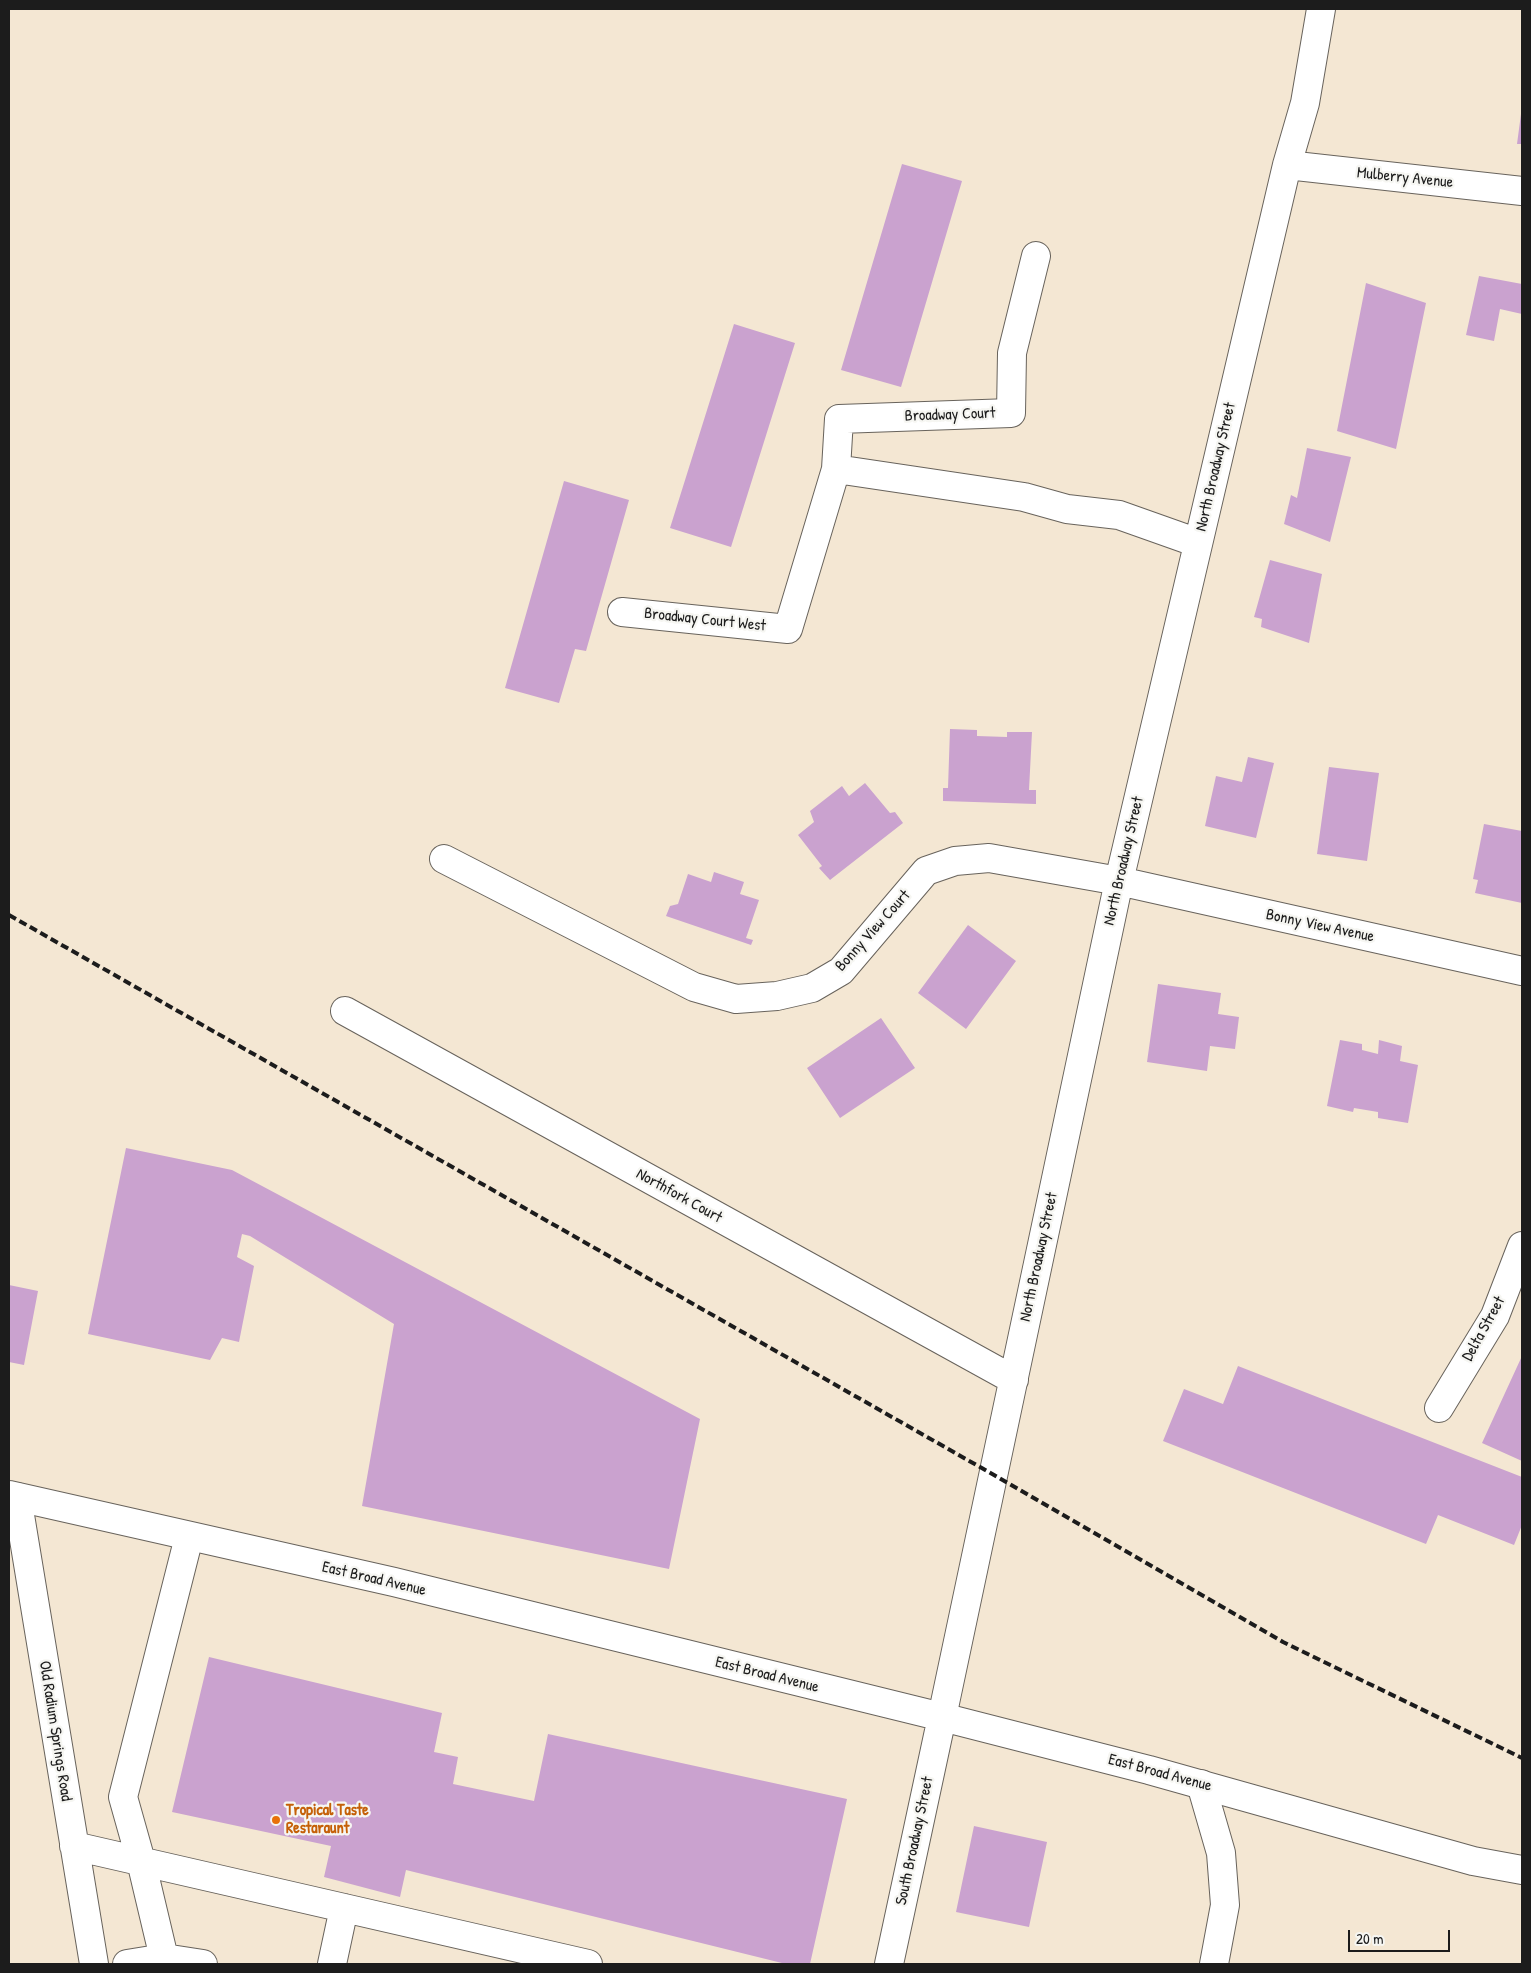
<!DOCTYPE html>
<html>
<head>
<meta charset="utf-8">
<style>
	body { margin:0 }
	#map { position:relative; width:1531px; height:1973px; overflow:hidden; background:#f4e7d3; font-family:"Patrick Hand",sans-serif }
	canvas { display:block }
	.frame { position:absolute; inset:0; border:10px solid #1c1c1c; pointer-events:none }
	.scale { position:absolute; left:1348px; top:1930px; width:102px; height:22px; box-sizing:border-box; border:2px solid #1c1c1c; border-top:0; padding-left:6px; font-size:15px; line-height:18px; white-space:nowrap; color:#1c1c1c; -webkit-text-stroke:4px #f6f6f2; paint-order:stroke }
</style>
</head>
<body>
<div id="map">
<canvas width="1531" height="1973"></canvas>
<div class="frame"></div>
<div class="scale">20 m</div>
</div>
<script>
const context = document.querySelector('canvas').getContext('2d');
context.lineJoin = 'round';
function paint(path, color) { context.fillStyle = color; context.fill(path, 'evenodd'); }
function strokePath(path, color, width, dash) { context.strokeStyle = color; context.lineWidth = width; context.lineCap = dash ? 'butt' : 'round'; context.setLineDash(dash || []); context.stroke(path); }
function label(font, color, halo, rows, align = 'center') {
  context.font = font + ' "Patrick Hand",sans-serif'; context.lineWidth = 4.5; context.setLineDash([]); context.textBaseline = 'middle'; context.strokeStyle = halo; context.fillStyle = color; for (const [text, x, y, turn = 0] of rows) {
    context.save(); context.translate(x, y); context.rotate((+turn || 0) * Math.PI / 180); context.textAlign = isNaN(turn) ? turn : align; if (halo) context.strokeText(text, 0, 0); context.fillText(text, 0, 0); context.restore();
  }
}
paint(new Path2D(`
	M1521 114H1522V144H1517Z
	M902 164 962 181 901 387 841 370Z
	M1479 276 1522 284V314L1500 309 1494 341 1466 335Z
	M1366 283 1426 303 1396 449 1337 431Z
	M734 324 795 343 731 547 670 528Z
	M1307 448 1351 457 1330 542 1284 524 1291 495 1297 498Z
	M564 481 629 500 586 651 575 649 559 703 505 688Z
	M1270 560 1322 574 1309 643 1261 627 1262 619 1254 617Z
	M950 729 977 730V736L1007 737V732H1032L1029 790H1036V804L943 801V788H948Z
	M1248 757 1274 763 1256 838 1205 826 1216 776 1242 782Z
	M1329 767 1379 773 1367 861 1317 854Z
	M865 783 890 813 895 812 903 823 830 880 819 868 822 866 798 835 814 822 810 811 842 786 849 796Z
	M1484 824 1522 831V903L1475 893 1478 880 1473 879Z
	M714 872 744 882 740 894 759 900 746 938 753 940 751 945 666 916 670 906 678 904 688 874 711 882Z
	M968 925 1016 961 966 1029 918 993Z
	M1158 984 1221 993 1218 1014 1239 1017 1235 1049 1210 1046 1207 1071 1147 1062Z
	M881 1018 915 1068 840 1118 807 1068Z
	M1340 1040 1362 1044V1050L1378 1054 1379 1040 1402 1046 1400 1061 1418 1065 1408 1123 1378 1118V1112L1354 1108 1353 1112 1327 1106Z
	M126 1148 232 1170 700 1419 669 1569 362 1506 394 1324 250 1236 242 1234 237 1257 254 1266 239 1342 222 1338 210 1360 88 1334Z
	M9 1285 38 1291 24 1365 9 1362Z
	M1522 1356V1461L1482 1443Z
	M1238 1366 1522 1477V1525L1514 1545 1438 1515 1426 1544 1163 1441 1184 1389 1223 1404Z
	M209 1657 442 1713 434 1752 458 1757 453 1784 534 1801 548 1734 847 1799 810 1964H786L406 1870 400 1897 324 1877 331 1846 172 1812Z
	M974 1826 1047 1842 1029 1927 956 1912Z`), '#caa2cf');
const minor = new Path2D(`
	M1287 165 1522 191
	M836 469 1024 497 1067 509 1119 515 1198 543
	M622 612 788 629 836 469 839 419 1011 413 1012 353 1036 256
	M444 859 694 987 736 999 777 996 812 988 841 971 926 871 955 861 989 858 1119 881 1522 971
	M345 1011 1014 1380
	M1439 1408 1495 1316 1522 1246
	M17 1497 94 1964
	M189 1537 123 1797 141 1861 164 1958 203 1964
	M942 1717 1119 881 1287 165 1305 103 1321 9
	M1201 1784 1221 1853 1225 1905 1214 1964
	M74 1846 588 1964
	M127 1964 164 1958 165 1964
	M332 1964 344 1908`);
const major = new Path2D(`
	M9 1495 394 1582 942 1717 1149 1770 1473 1861 1522 1870
	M889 1964 942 1717`);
strokePath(minor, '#68635c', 30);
strokePath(major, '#68635c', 30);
strokePath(minor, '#fff', 28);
strokePath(major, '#fff', 28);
strokePath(new Path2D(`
	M9 915 994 1475 1283 1642 1522 1758`), '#1c1c1c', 4, [8, 4]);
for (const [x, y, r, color] of [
	[276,1820,5,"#e8710a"]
]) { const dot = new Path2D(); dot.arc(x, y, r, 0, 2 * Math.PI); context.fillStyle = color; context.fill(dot); strokePath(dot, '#f6f6f2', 2); }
label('16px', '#1c1c1c', '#f6f6f2', [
	["Mulberry Avenue",1405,178,6],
	["Broadway Court",950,415,-2],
	["North Broadway Street",1216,467,-77],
	["Broadway Court West",705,620,6],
	["North Broadway Street",1124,861,-77],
	["Bonny View Avenue",1320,926,12],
	["Bonny View Court",873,931,-48],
	["Northfork Court",679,1196,29],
	["North Broadway Street",1039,1257,-78],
	["Delta Street",1484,1329,-61],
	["East Broad Avenue",374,1579,13],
	["East Broad Avenue",767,1675,14],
	["Old Radium Springs Road",55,1731,81],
	["East Broad Avenue",1160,1773,15],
	["South Broadway Street",915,1841,-78]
]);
label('bold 16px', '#c56008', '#f6f6f2', [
	["Tropical Taste",286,1811],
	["Restaraunt",286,1829]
], 'left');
</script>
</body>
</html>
